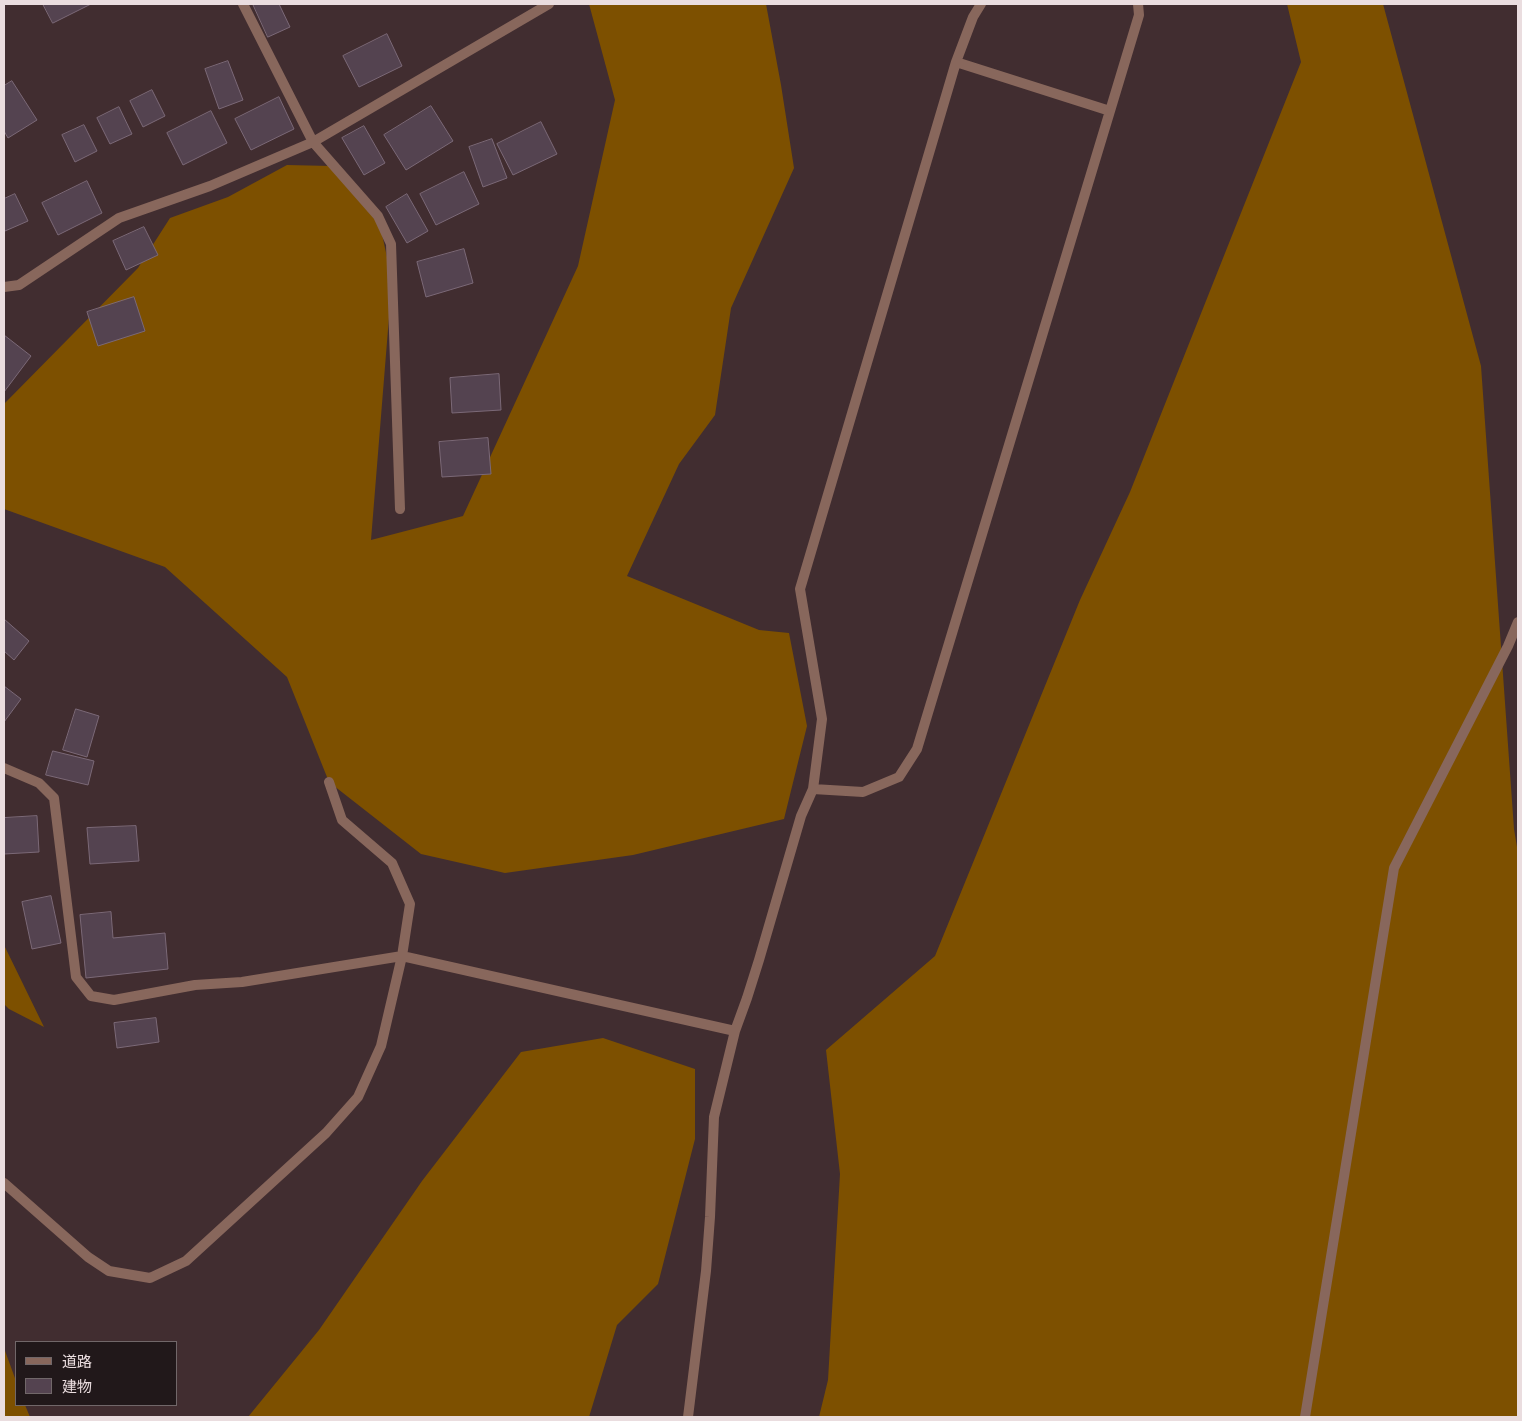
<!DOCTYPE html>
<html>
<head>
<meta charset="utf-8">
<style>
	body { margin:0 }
	#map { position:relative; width:1522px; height:1421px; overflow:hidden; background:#412d30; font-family:Lato,"Noto Sans JP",sans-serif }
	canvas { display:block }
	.frame { position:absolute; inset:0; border:5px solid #eadddf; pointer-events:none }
	.legend { position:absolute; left:15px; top:1341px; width:162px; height:65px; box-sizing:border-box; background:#21181a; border:1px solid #716769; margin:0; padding:6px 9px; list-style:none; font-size:15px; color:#eadddf }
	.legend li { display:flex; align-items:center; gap:10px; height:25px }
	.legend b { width:25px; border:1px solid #716769 }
</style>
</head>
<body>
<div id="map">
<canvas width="1522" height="1421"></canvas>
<div class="frame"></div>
<ul class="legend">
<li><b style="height:6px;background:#88675c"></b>道路</li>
<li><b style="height:14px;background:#544350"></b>建物</li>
</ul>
</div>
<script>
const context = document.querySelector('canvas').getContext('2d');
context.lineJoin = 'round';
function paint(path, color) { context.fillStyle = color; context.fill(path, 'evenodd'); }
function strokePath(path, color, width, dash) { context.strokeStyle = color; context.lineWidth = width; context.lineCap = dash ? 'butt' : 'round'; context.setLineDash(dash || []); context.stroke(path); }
paint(new Path2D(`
	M589 4H766L781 85 794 168 731 308 715 415 679 464 627 576 759 630 789 633 807 726 784 819 633 855 505 873 421 854 329 782 287 677 165 567 4 509V404L138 268 170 218 228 197 287 165 331 166 378 216 392 280 371 540 463 516 578 266 615 100Z
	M1287 4H1383L1481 366 1514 829 1518 853V1417H819L828 1380 840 1174 826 1050 935 956 1080 600 1130 492 1301 62Z
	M4 945 44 1027 9 1009 4 1004Z
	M603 1038 695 1069V1139L658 1284 617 1325 589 1417H248L319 1330 422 1181 521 1052Z
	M4 1348 16 1381V1405H25L30 1417H4Z`), '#7d5000');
const building = new Path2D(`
	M43 4H91L53 23Z
	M253 4H279L290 27 268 37Z
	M387 34 402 66 359 87 343 56Z
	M228 61 243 100 219 109 205 69Z
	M12 81 37 120 8 138 4 131V86Z
	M152 90 165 116 143 127 130 101Z
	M279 97 294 129 251 150 235 119Z
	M431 106 453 141 406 170 384 135Z
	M119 107 132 134 110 144 97 118Z
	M211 111 227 143 183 165 167 133Z
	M541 122 557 154 513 175 497 144Z
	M84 125 97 151 75 162 62 135Z
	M364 126 385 163 364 175 342 138Z
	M492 139 507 178 483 187 469 147Z
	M464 172 479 204 436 225 420 194Z
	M87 181 102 213 58 235 42 203Z
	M15 194 28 221 5 231 4 228V199Z
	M407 194 428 231 407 243 386 207Z
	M144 227 158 255 126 270 113 241Z
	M464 249 473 283 426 297 417 262Z
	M134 297 145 331 98 346 87 312Z
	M4 335 31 356 4 392Z
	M499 374 501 410 452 413 450 378Z
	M488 438 491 474 442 477 439 442Z
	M4 619 29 641 14 660 4 651Z
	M4 686 21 699 4 722Z
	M76 709 99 716 87 757 63 750Z
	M53 751 94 761 88 785 46 775Z
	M37 816 39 852 4 854V818Z
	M136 826 139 861 90 864 87 828Z
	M51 896 61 943 32 949 22 902Z
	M111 912 113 938 165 933 168 969 86 978 80 915Z
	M156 1018 159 1042 117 1048 114 1023Z`);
paint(building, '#544350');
strokePath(building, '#7b6977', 1);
strokePath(new Path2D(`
	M243 4 313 142 378 216 391 244 400 509
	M956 62 1110 111
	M4 287 19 285 119 218 210 186 313 142 549 4
	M4 768 39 783 54 798 76 977 91 996 114 1000 195 985 242 982 402 956 735 1031
	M813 789 863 792 899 777 917 749 1110 111 1139 15 1138 4
	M4 1183 88 1257 109 1271 150 1278 186 1261 326 1133 358 1097 381 1046 402 956 410 904 392 863 342 820 329 782
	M688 1417 706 1271 710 1217 714 1117 735 1031 747 998 759 960 801 816 813 789 822 719 800 589 956 62 973 17 981 4
	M1305 1417 1394 868 1508 646 1518 622`), '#88675c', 10);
</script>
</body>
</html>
